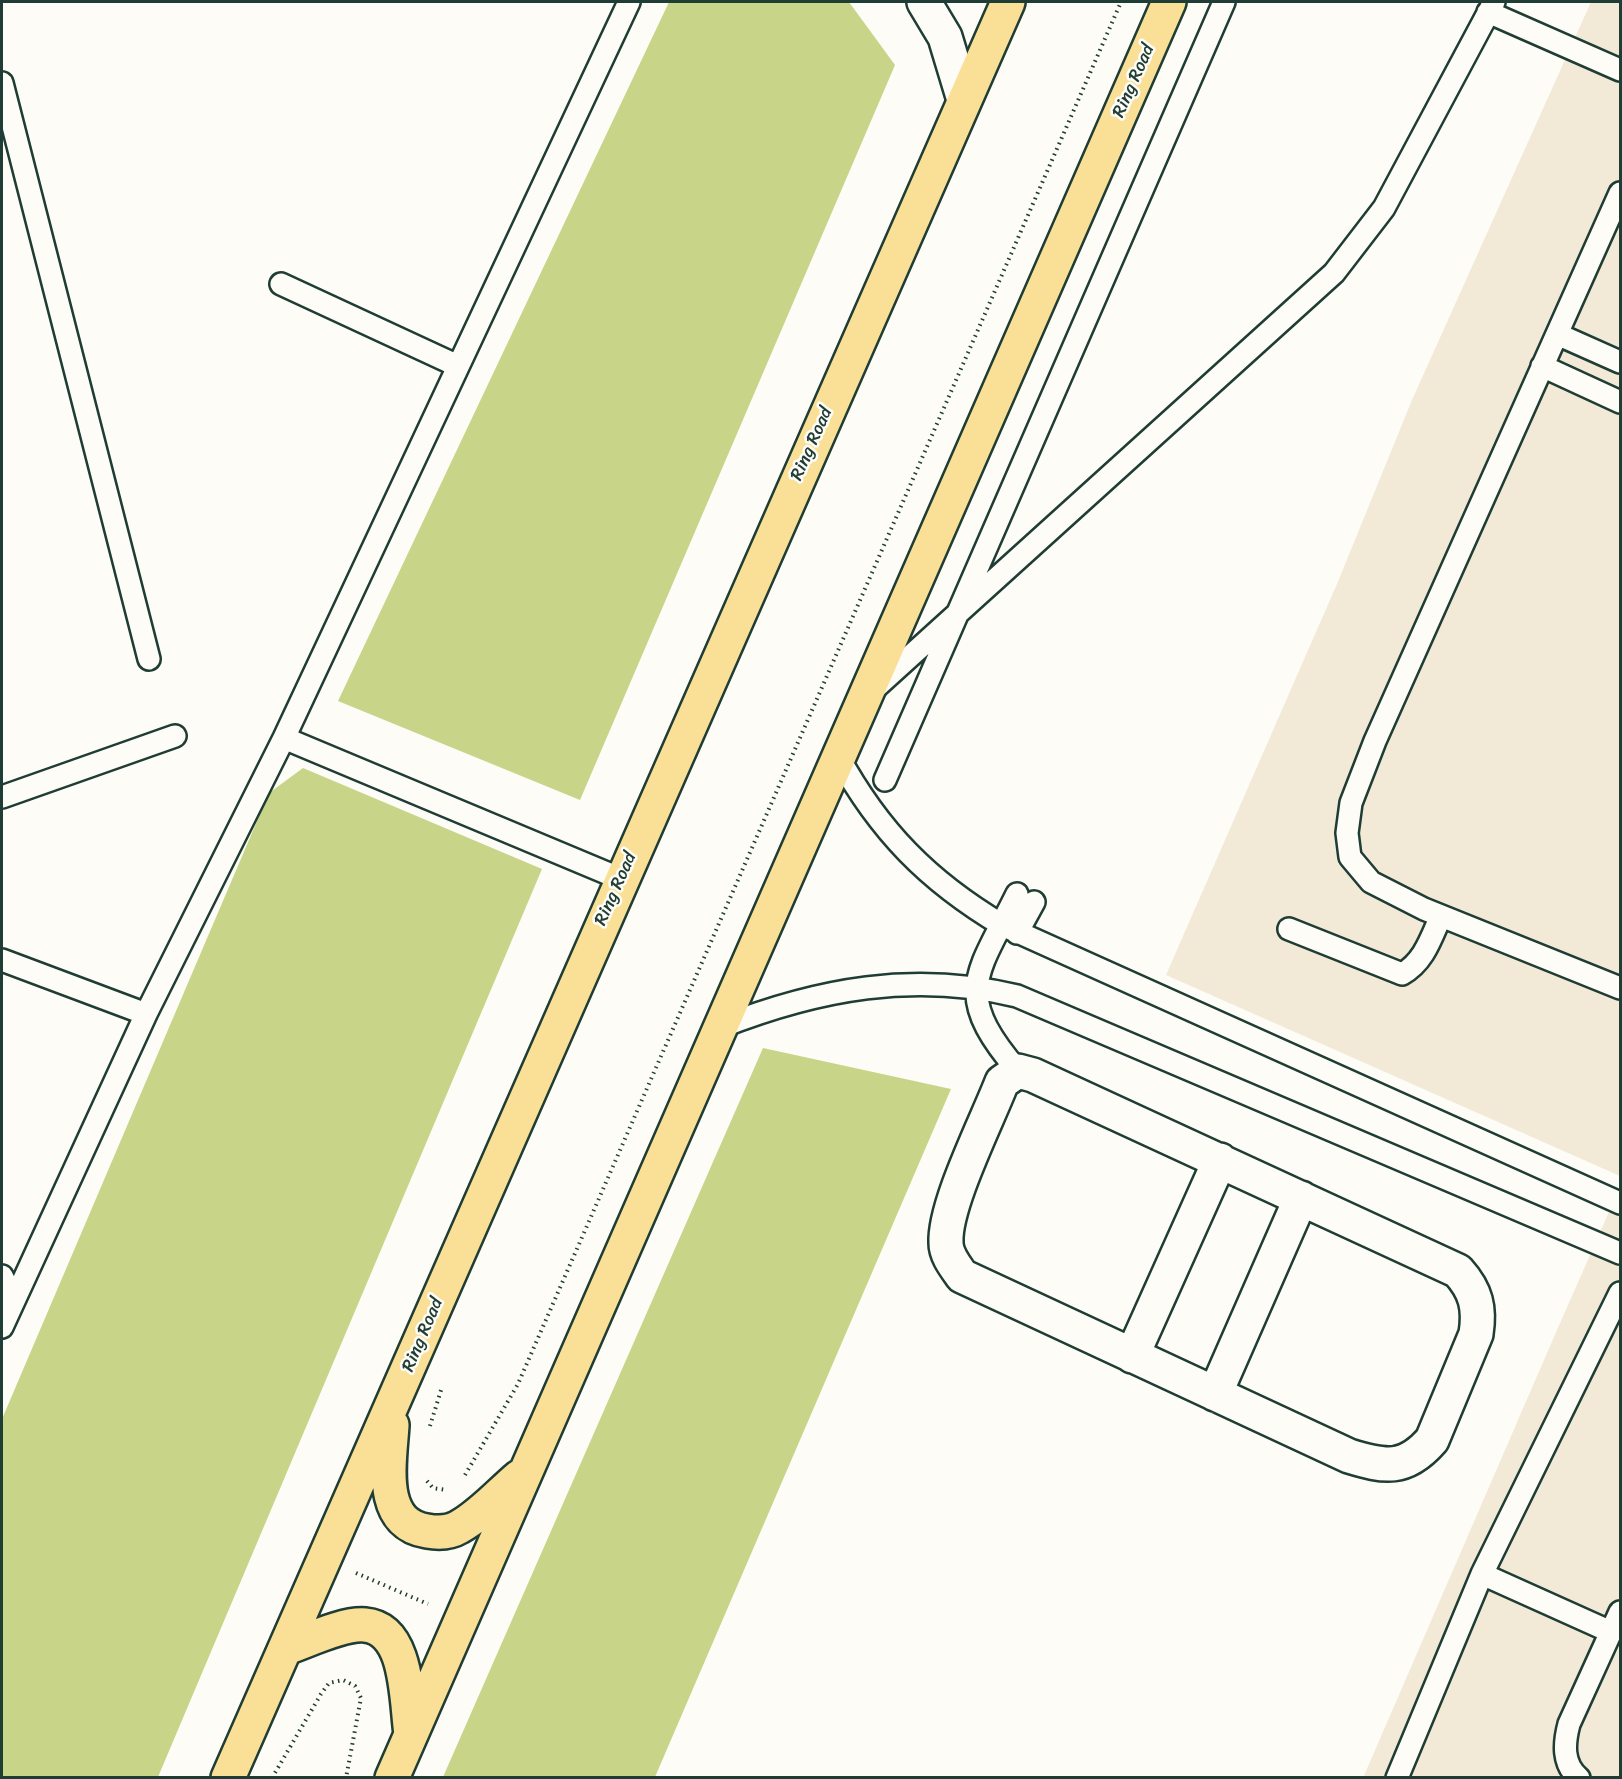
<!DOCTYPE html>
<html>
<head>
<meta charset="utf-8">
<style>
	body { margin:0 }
	#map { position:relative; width:1622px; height:1779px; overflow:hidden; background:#fdfcf7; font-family:Sriracha,sans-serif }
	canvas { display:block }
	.frame { position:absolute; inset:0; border:3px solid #1f3d34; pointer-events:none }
</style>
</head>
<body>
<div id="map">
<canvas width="1622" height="1779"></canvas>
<div class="frame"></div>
</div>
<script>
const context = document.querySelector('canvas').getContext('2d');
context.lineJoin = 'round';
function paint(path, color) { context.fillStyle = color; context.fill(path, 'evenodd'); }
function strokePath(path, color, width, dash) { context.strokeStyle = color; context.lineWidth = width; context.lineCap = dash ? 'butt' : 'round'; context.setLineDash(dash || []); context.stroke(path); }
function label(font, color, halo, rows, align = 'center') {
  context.font = font + ' Sriracha,sans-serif'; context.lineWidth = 5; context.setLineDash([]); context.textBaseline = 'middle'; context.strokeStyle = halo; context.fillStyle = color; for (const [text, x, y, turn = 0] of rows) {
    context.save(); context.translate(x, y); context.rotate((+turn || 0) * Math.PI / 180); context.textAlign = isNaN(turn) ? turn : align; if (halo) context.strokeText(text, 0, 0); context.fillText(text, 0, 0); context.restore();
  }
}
paint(new Path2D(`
	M1591 2H1620V1176L1166 975 1337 584 1412 400Z
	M1620 1187V1777L1363 1778 1557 1330Z`), '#f2e9d7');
paint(new Path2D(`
	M669 2H849L895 65 580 800 338 701Z
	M303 768 542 869 158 1777H2V1419L269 793Z
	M763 1048 951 1089 655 1777H443Z`), '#c8d589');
const service = new Path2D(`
	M1488 12 1620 70
	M2 83 149 659
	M1620 193 1375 741 1351 803 1347 833 1350 857 1371 882 1424 909 1620 988
	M281 284 458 366
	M1557 334 1620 362
	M1542 366 1620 402
	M874 689 1334 273 1384 208 1494 2
	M284 738 621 879
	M838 756C879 831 928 881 1002 925L1620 1203
	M885 780 1224 2
	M2 797 175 736
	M1017 894C977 975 951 993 1018 1071
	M1289 929 1402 974C1424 962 1431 938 1441 916
	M1017 933 1034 902
	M2 960 146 1014
	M721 1027C818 989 914 971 1017 996L1620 1253
	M2 1276 14 1300
	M2 1327 146 1014 284 738 629 2
	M1482 1574 1611 1632
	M1397 1778 1482 1574 1620 1293
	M1579 1778C1562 1764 1564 1743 1569 1724L1620 1612`);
const minor = new Path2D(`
	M1018 1071 1033 1075 1458 1271C1476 1291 1480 1308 1476 1334L1432 1440C1405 1471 1385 1467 1349 1456L962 1276C955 1266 946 1255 946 1243 944 1205 987 1121 1002 1082Z
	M1132 1356 1220 1160
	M1215 1394 1301 1198`);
const tertiary = new Path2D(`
	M924 2 945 37 964 100`);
const primary = new Path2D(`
	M392 1425C390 1461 377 1523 427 1531 438 1533 449 1533 459 1527 481 1515 500 1493 519 1477
	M286 1648C307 1641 343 1623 365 1625 409 1629 406 1701 411 1734
	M228 1778 1008 2
	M392 1778 1169 2`);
strokePath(service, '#1f3d34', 26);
strokePath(minor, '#1f3d34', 38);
strokePath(tertiary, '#1f3d34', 38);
strokePath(primary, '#1f3d34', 38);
strokePath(new Path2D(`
	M430 1426 442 1387
	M465 1475 518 1384 1121 2
	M427 1481 433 1488 446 1490
	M356 1573 428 1604
	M272 1778 321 1694 329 1683 343 1680 355 1686 361 1698 346 1778`), '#1f3d34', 4, [1.5, 4.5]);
strokePath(service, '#fdfcf7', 21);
strokePath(minor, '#fdfcf7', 33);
strokePath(tertiary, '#fdfcf7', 33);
strokePath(primary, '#fadf96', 33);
label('18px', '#1f3d34', '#fdfcf7', [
	["Ring Road",1134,81,-66],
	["Ring Road",812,444,-66],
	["Ring Road",616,889,-66],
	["Ring Road",423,1335,-67]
]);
</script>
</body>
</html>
